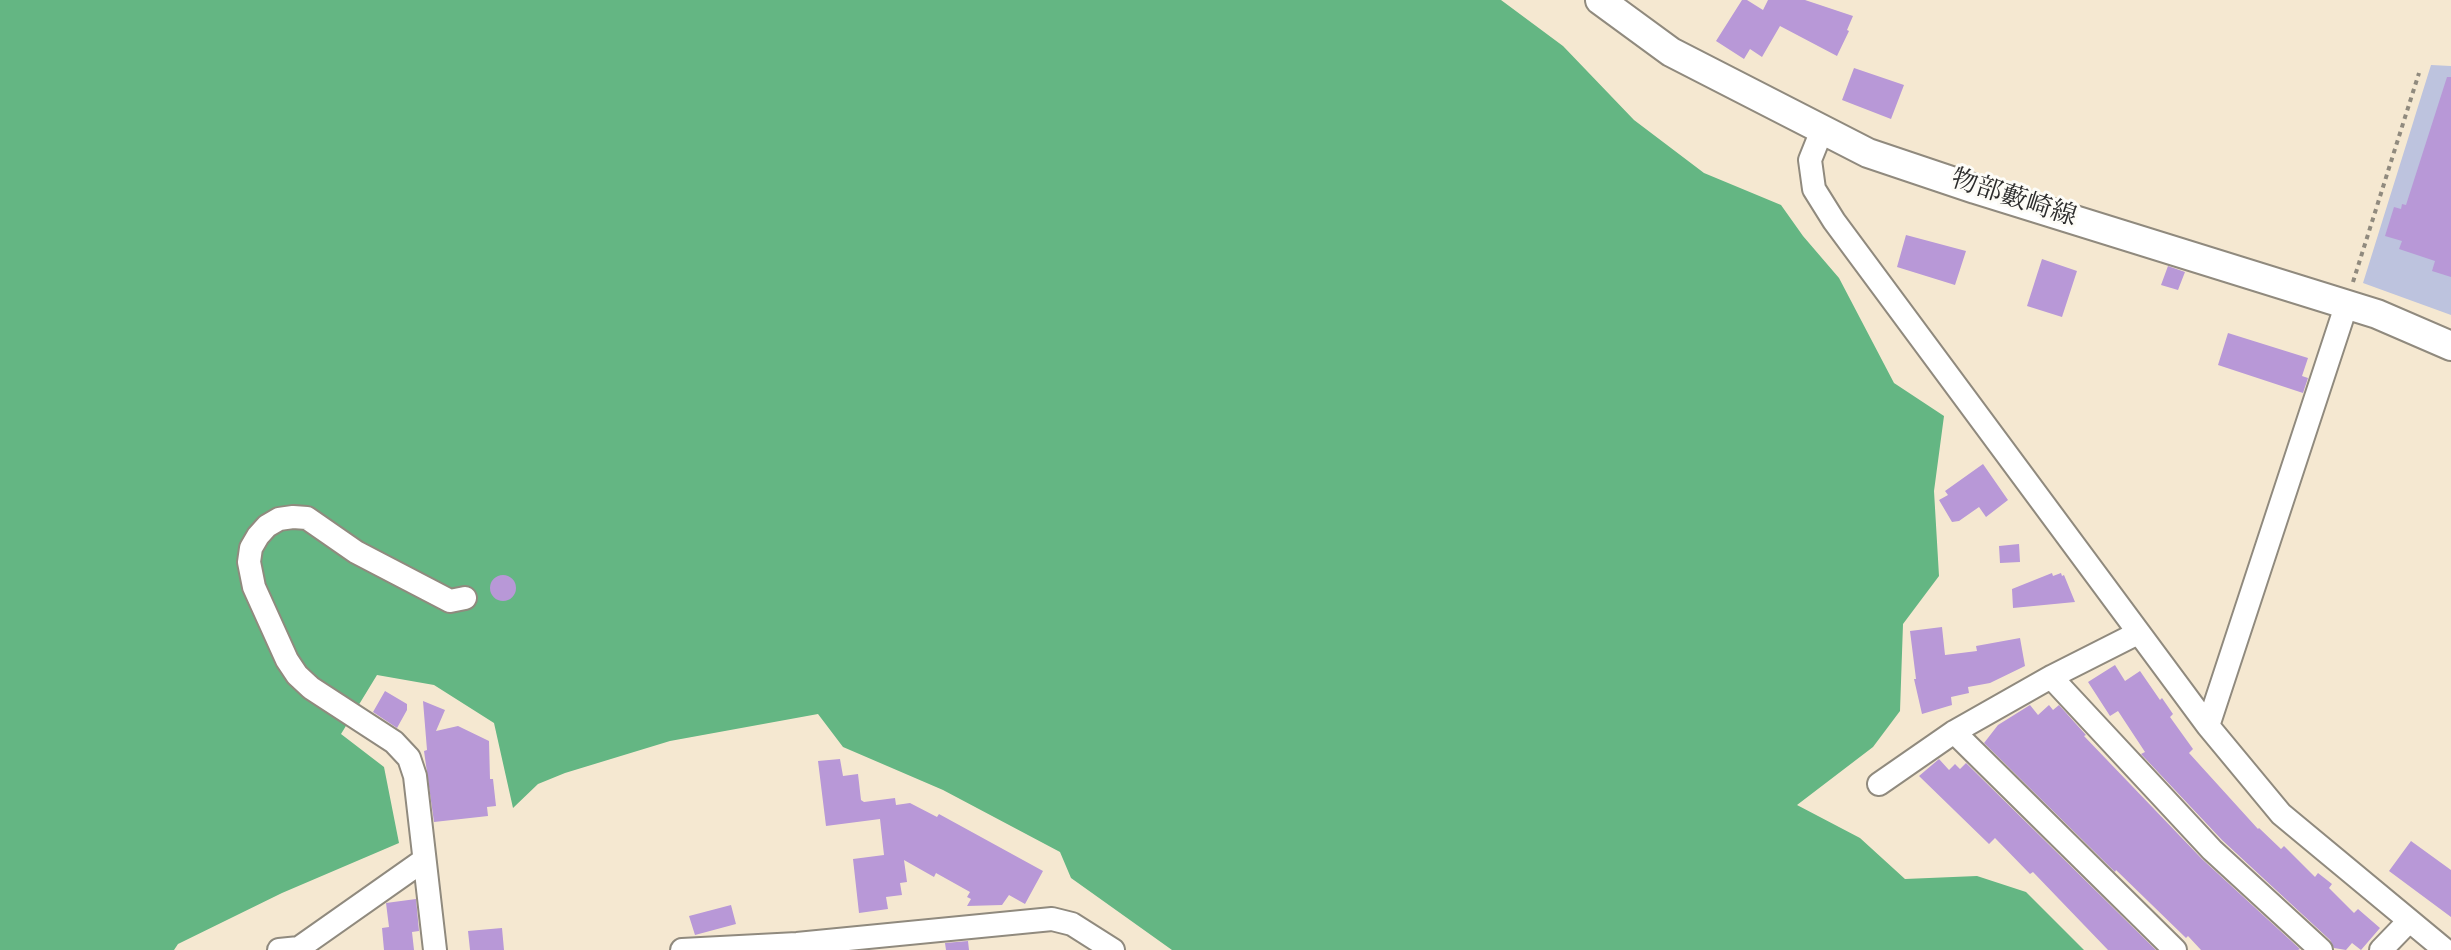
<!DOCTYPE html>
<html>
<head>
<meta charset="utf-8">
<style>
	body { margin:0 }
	canvas { display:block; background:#f5e8d1 }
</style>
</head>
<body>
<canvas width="2451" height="950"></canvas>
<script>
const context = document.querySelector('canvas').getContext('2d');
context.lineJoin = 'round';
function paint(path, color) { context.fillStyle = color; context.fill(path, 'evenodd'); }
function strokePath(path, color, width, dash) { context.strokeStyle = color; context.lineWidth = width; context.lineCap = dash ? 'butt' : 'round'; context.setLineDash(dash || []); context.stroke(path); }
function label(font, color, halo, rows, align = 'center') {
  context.font = font + ' "Sorts Mill Goudy","Noto Serif JP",serif'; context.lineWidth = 6; context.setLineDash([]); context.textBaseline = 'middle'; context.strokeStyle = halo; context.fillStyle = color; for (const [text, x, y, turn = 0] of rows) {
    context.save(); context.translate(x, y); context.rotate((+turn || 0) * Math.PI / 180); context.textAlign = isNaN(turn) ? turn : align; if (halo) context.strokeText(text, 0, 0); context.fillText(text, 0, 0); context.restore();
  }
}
paint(new Path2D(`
	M2431 65 2451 66V315L2363 283Z`), '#bdc3de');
paint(new Path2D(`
	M0 0H1501L1563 46 1634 120 1704 173 1781 205 1803 236 1839 278 1894 383 1944 416 1934 491 1939 576 1903 624 1900 711 1873 747 1797 805 1860 838 1905 879 1977 876 2026 892 2084 950H1172L1071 878 1060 852 943 790 843 747 818 714 670 741 565 773 538 784 513 808 494 723 434 685 377 675 341 734 384 767 399 843 282 893 178 944 174 950H0Z`), '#64b683');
paint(new Path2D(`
	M1742 0H1747L1763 10 1768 0H1805L1853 16 1847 30 1849 31 1837 56 1780 26 1762 57 1750 49 1744 59 1716 41Z
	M1854 68 1904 85 1891 119 1842 100Z
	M2447 77H2451V277L2432 271 2435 261 2399 249 2402 241 2385 236 2394 207 2401 209 2402 204 2406 205Z
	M1906 235 1966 251 1955 285 1897 267Z
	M2042 259 2077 271 2062 317 2027 306Z
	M2168 266 2185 272 2178 290 2161 285Z
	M2228 333 2308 358 2302 376 2308 378 2303 393 2218 365Z
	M1983 464 2008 500 1986 517 1979 507 1959 521 1952 522 1939 500 1948 495 1945 491Z
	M2019 544 2020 562 2000 563 1999 546Z
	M2052 573 2053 576 2061 573 2062 576 2064 575 2075 602 2013 608 2012 589Z
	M490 588a13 13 0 1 1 26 0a13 13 0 1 1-26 0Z
	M1942 627 1945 655 1977 651 1976 646 2020 638 2025 666 1990 683 1968 687 1969 693 1951 697 1952 705 1922 714 1914 679H1916L1910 631Z
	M2115 665 2125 681 2140 671 2160 700 2162 698 2173 714 2170 717 2193 749 2189 753 2258 829 2259 828 2281 849 2284 846 2315 877 2318 873 2332 884 2329 888 2354 913 2358 909 2380 928 2361 950 2352 943 2346 950 2334 948 2330 940 2222 840 2141 754 2145 752 2118 711 2110 716 2088 682Z
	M385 691 407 704V710L397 728 373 712Z
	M423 701 445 710 436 731 458 726 489 741 490 779H493L496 806 487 807 488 816 434 822 424 751 427 750Z
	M2030 705 2038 715 2049 705 2053 710 2059 705 2086 735 2084 736 2202 859 2300 949 2298 950H2201L2188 936 2186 938 2116 870 2115 872 1984 743 1998 725Z
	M840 759 843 776 858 774 861 800 864 802 895 798 896 805 910 803 937 817 939 814 1043 871 1025 904 1009 895 1002 905 967 906 971 899 967 897 970 892 936 873 934 877 904 860 907 882 900 883 902 895 886 897 888 909 859 913 853 859 884 855 880 819 826 826 818 761Z
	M1939 759 1949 770 1955 764 1960 769 1966 763 2156 950H2108L2033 872 2030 874 1995 838 1989 844 1919 776Z
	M2411 841 2451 870V917L2389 871Z
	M416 899 419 931 412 932 414 950H384L382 928 389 927 386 903Z
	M731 905 736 924 695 935 689 916Z
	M502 928 504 950H470L468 931Z
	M968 941 969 950H946L945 943Z`), '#b898d7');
const minor = new Path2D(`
	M1822 130 1810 160 1814 189 1834 221 2208 726 2281 814 2445 950
	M2051 677 2212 850 2321 950
	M2208 726 2346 306
	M1954 732 2175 950
	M1879 784 1954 732 2051 677 2138 633
	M279 950 299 948 424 860
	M435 950 415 776 409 758 394 742 311 688 297 675 287 660 254 587 249 562 251 548 258 536 267 526 279 519 293 517 307 518 356 552 450 601 465 598
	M682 950 797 944 1052 919 1072 924 1113 950
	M2381 950 2409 921`);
const major = new Path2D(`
	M1600 0 1671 52 1868 153 1975 189 2377 314 2451 346`);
strokePath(minor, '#908a7e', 26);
strokePath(major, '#908a7e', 32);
strokePath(new Path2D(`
	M2353 282 2419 73`), '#908a7e', 4, [4.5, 4.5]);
strokePath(minor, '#fff', 22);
strokePath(major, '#fff', 28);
label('26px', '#2b2b2b', '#fdfcf7', [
	["物部藪崎線",2013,201,18]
]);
</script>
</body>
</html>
